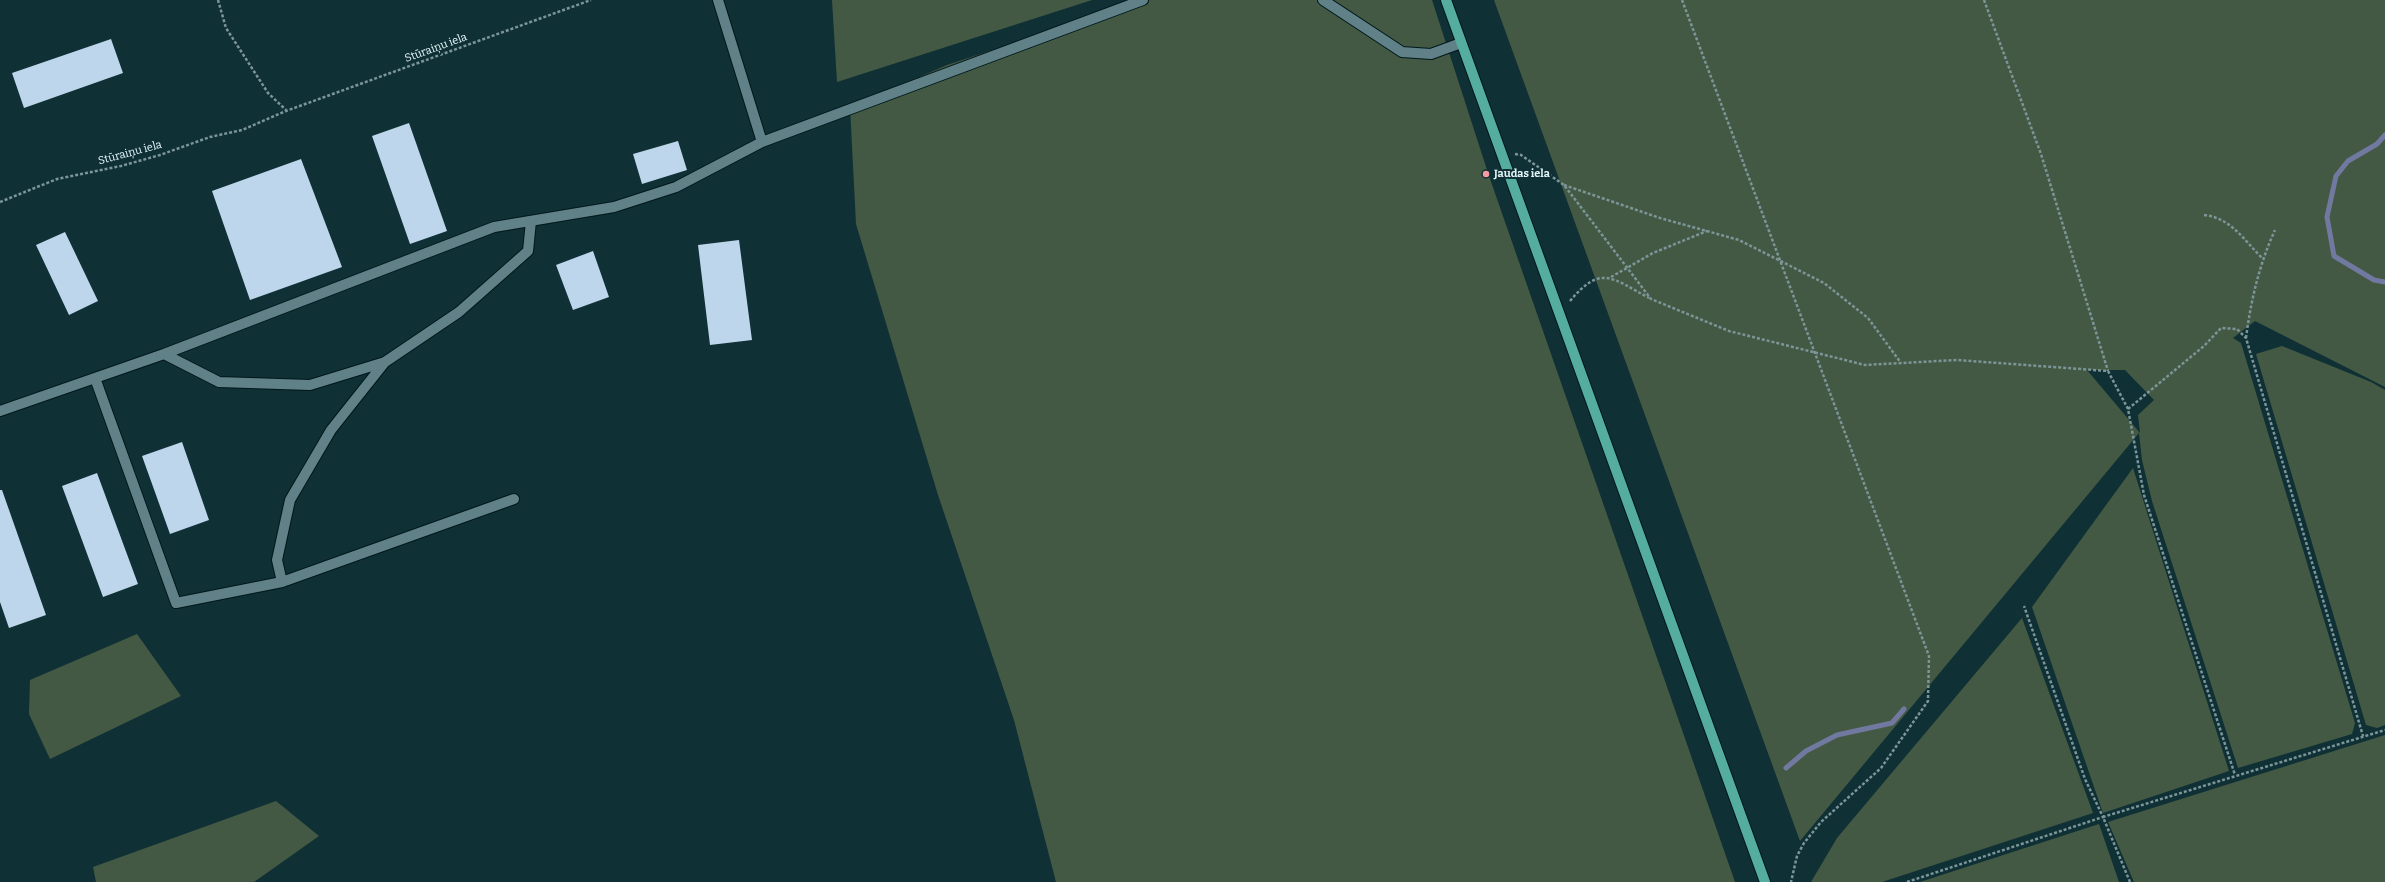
<!DOCTYPE html>
<html>
<head>
<meta charset="utf-8">
<style>
	body { margin:0 }
	canvas { display:block; background:#0f3035 }
</style>
</head>
<body>
<canvas width="2385" height="882"></canvas>
<script>
const context = document.querySelector('canvas').getContext('2d');
context.lineJoin = 'round';
function paint(path, color) { context.fillStyle = color; context.fill(path, 'evenodd'); }
function strokePath(path, color, width, dash) { context.strokeStyle = color; context.lineWidth = width; context.lineCap = dash ? 'butt' : 'round'; context.setLineDash(dash || []); context.stroke(path); }
function label(font, color, halo, rows, align = 'center') {
  context.font = font + ' Bitter,serif'; context.lineWidth = 4; context.setLineDash([]); context.textBaseline = 'middle'; context.strokeStyle = halo; context.fillStyle = color; for (const [text, x, y, turn = 0] of rows) {
    context.save(); context.translate(x, y); context.rotate((+turn || 0) * Math.PI / 180); context.textAlign = isNaN(turn) ? turn : align; if (halo) context.strokeText(text, 0, 0); context.fillText(text, 0, 0); context.restore();
  }
}
paint(new Path2D(`
	M832 0H1092L837 82Z
	M1143 0H1432L1489 176 1735 882H1056L1014 720 938 495 856 224 850 107 947 65Z
	M1494 0H2385V387L2255 321 2233 338 2241 343 2355 723 2352 734 2238 768 2152 501 2142 460 2139 433 1800 841ZM2087 370H2125L2154 400 2138 415 2140 433Z
	M2282 346 2371 382 2385 390V725L2377 728 2366 725 2256 354Z
	M2133 468 2229 771 2103 813 2032 607Z
	M2022 618 2093 813 1882 882H1811L1837 838Z
	M137 634 181 696 50 759 29 714 30 680Z
	M2385 735V882H2134L2108 822Z
	M276 801 319 836 254 882H96L93 867Z
	M2099 824 2119 882H1920Z`), '#445943');
strokePath(new Path2D(`
	M2385 135 2377 144 2348 161 2336 176 2327 217 2334 256 2374 280 2385 282
	M1786 768 1806 751 1837 735 1892 723 1904 709`), '#7179a1', 5);
paint(new Path2D(`
	M111 39 123 73 24 108 12 73Z
	M409 123 447 231 410 244 372 136Z
	M678 141 687 170 642 184 633 154Z
	M301 159 342 267 250 300 212 191Z
	M65 232 98 301 69 315 36 245Z
	M739 240 752 340 710 345 698 245Z
	M593 251 609 297 573 310 556 265Z
	M182 442 209 520 170 534 142 456Z
	M97 473 138 584 103 597 62 486Z
	M0 490H2L46 615 9 628 0 602Z`), '#bdd6eb');
const minor = new Path2D(`
	M718 0 762 142
	M1323 0 1402 52 1431 54 1461 43
	M164 354 219 382 310 385 385 362
	M95 378 176 603 282 582 514 499
	M0 411 164 354 494 227 614 207 676 187 762 142 1143 0
	M282 582 277 560 290 500 331 430 385 362 459 312 528 251 531 221`);
const major = new Path2D(`
	M1446 0 1765 882`);
strokePath(minor, '#01171b', 12);
strokePath(major, '#01171b', 12);
strokePath(new Path2D(`
	M218 0 226 28 268 93 286 110
	M1682 0 1929 656 1928 701 1881 768 1821 822 1804 843 1797 856 1791 882
	M1984 0 2041 154 2108 371
	M1515 154 1521 155 1564 185 1651 299 1729 331 1865 365 1957 360 2108 371 2128 409 2144 495 2235 775
	M1564 185 1660 218 1739 240 1824 283 1868 318 1901 363
	M0 202 57 179 121 166 160 155 210 137 242 130 286 111 591 0
	M2204 215C2231 218 2244 240 2262 258
	M1611 277 1653 253 1707 231
	M1570 301C1601 264 1612 278 1649 298
	M2246 338C2251 300 2259 265 2275 230
	M2128 409 2204 346 2221 328 2237 329 2246 338 2363 736
	M1907 882 2103 817 2085 779 2024 606
	M2130 882 2103 817 2385 730`), '#7b9599', 2.5, [3, 2]);
strokePath(minor, '#5f8187', 10);
strokePath(major, '#55ada0', 10);
for (const [x, y, r, color] of [
	[1486,174,4,"#f49aa1"]
]) { const dot = new Path2D(); dot.arc(x, y, r, 0, 2 * Math.PI); context.fillStyle = color; context.fill(dot); strokePath(dot, '#0f3035', 1.5); }
label('11px', '#e4f6fa', '#0f3035', [
	["Stūraiņu iela",436,48,-20],
	["Stūraiņu iela",130,153,-15]
]);
label('bold 11px', '#e4f6fa', '#0f3035', [
	["Jaudas iela",1494,174]
], 'left');
</script>
</body>
</html>
